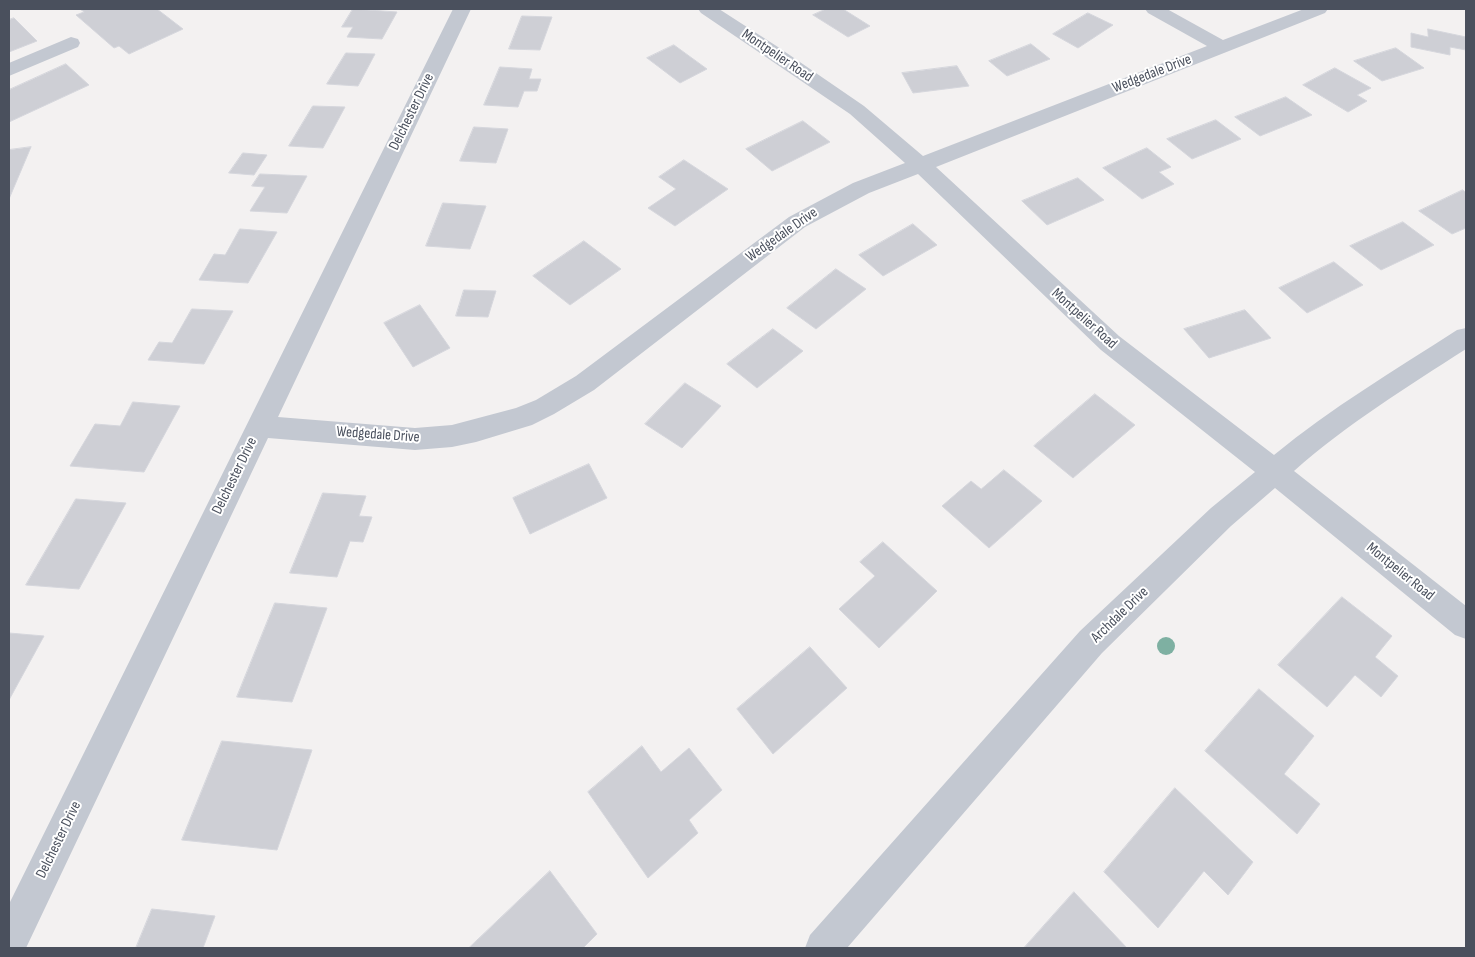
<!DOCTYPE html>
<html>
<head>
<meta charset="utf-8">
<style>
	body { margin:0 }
	#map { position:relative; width:1475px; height:957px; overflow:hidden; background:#f3f1f1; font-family:"Sofia Sans Condensed",sans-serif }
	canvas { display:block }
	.frame { position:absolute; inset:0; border:10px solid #4a505d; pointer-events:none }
</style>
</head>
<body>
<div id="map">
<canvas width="1475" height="957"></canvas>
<div class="frame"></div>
</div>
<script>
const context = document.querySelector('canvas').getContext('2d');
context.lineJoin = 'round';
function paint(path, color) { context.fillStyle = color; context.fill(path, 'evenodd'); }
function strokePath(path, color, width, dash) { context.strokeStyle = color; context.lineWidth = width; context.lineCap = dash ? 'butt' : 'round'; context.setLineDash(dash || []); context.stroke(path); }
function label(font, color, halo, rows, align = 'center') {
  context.font = font + ' "Sofia Sans Condensed",sans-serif'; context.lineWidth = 4; context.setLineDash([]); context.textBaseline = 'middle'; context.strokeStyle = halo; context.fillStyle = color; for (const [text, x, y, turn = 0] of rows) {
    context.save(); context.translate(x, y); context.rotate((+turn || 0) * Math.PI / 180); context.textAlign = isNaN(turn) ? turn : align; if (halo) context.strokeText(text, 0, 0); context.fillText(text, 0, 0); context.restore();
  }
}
const building = new Path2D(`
	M80 9H157L183 29 129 54 119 46 114 48 76 15 84 12Z
	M353 9 397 12 382 39 347 37 353 27H342Z
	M826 9H843L870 26 848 37 813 15Z
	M1088 13 1113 25 1078 48 1053 34Z
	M522 16 552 17 540 50 509 49Z
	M14 18 37 41 9 52V20Z
	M1428 29 1466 37V50L1450 47V55L1411 47V33L1428 37Z
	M1031 44 1050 59 1007 76 989 61Z
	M674 45 707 69 680 83 647 58Z
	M1396 48 1424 68 1382 81 1354 61Z
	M346 53 375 54 358 86 327 84Z
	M66 64 89 85 9 122V90Z
	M957 66 969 86 913 93 902 73Z
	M500 67 532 69 529 79H541L537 91H524L518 107 484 105Z
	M1335 68 1371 88 1357 95 1367 101 1348 112 1303 85Z
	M1286 97 1312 115 1260 136 1235 117Z
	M313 106 345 107 323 148 289 146Z
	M1216 120 1241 139 1192 159 1167 139Z
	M803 121 830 142 772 171 746 149Z
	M474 127 508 129 496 163 460 161Z
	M31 147 9 199V150Z
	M1147 148 1171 167 1159 172 1174 184 1142 199 1103 168Z
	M243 153 267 155 254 175 229 173Z
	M684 160 728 189 675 226 648 208 676 189 659 177Z
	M260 174 307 176 287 213 250 211 265 187 252 186Z
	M1078 178 1104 200 1047 225 1022 201Z
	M1463 190 1466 193V228L1452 234 1419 211Z
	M443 203 486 206 470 249 426 246Z
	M1403 222 1434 245 1381 270 1350 246Z
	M913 224 937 245 883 276 859 255Z
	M240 229 277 232 248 283 199 280 214 254 225 255Z
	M584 241 621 269 570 305 533 276Z
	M1334 262 1363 285 1307 313 1279 288Z
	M836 269 866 289 816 329 787 308Z
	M464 290 496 291 488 317 456 316Z
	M420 305 450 348 413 367 384 323Z
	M192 309 233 311 204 364 148 360 159 342 172 343Z
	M1245 310 1271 338 1209 358 1184 329Z
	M773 329 803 351 757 388 727 364Z
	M685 383 721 406 682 448 645 424Z
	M1095 394 1135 425 1073 478 1034 446Z
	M133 402 180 406 144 472 70 466 95 424 120 426Z
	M589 464 607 498 530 534 513 498Z
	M1004 470 1042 501 989 548 942 506 971 481 981 489Z
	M323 493 366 496 359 516 372 517 363 542 350 541 337 577 290 573Z
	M76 499 126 503 79 589 26 585Z
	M883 542 937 591 879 648 839 609 875 576 860 562Z
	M1342 597 1392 636 1375 657 1398 676 1381 697 1355 675 1327 707 1278 665Z
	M275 603 327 608 292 702 237 697Z
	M9 633 44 636 9 700Z
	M810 647 847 688 773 754 737 709Z
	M1259 689 1314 736 1284 774 1320 804 1297 834 1205 751Z
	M222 741 312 750 277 850 182 840Z
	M642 746 661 772 689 748 722 790 689 820 698 833 648 878 588 792Z
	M1175 788 1253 862 1228 895 1204 871 1158 928 1104 872Z
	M550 871 597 934 583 948H469Z
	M1074 892 1127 948H1024Z
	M152 909 215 916 203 948H136Z`);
paint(building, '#cecfd5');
strokePath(building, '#d5d6dc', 1);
paint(new Path2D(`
	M453 9H471L278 417 415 428 452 425 516 408 536 400 576 376 789 217 853 183 905 163 850 114 701 13 698 9H719L778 47 864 106 923 156 1207 46 1148 13 1145 9H1167L1223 40 1304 9H1328L1325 13 936 167 1119 336 1274 455C1331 408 1395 370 1457 330L1466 328V349C1407 387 1347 424 1294 471L1466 606V639L1455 635 1275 488 1231 526 1102 653 847 948H805L810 935 1080 631 1211 508 1255 472 1101 350 918 174 869 193 805 227 594 390 554 414 532 425 476 442 452 447 415 450 268 438 26 948H9V904Z
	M71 37 78 39 80 43 78 47 9 76V63Z`), '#c3c8d1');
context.fillStyle = '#7eb0a2';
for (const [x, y] of [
	[1166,646]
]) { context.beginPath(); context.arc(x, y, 9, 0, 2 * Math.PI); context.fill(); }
label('15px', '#4a505d', '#fff', [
	["Montpelier Road",777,56,34],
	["Wedgedale Drive",1152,74,-21],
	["Delchester Drive",412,112,-64],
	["Wedgedale Drive",782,235,-35],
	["Montpelier Road",1084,319,42],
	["Wedgedale Drive",378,435,4],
	["Delchester Drive",235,476,-64],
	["Montpelier Road",1400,572,39],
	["Archdale Drive",1120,615,-44],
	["Delchester Drive",59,840,-64]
]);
</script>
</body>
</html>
